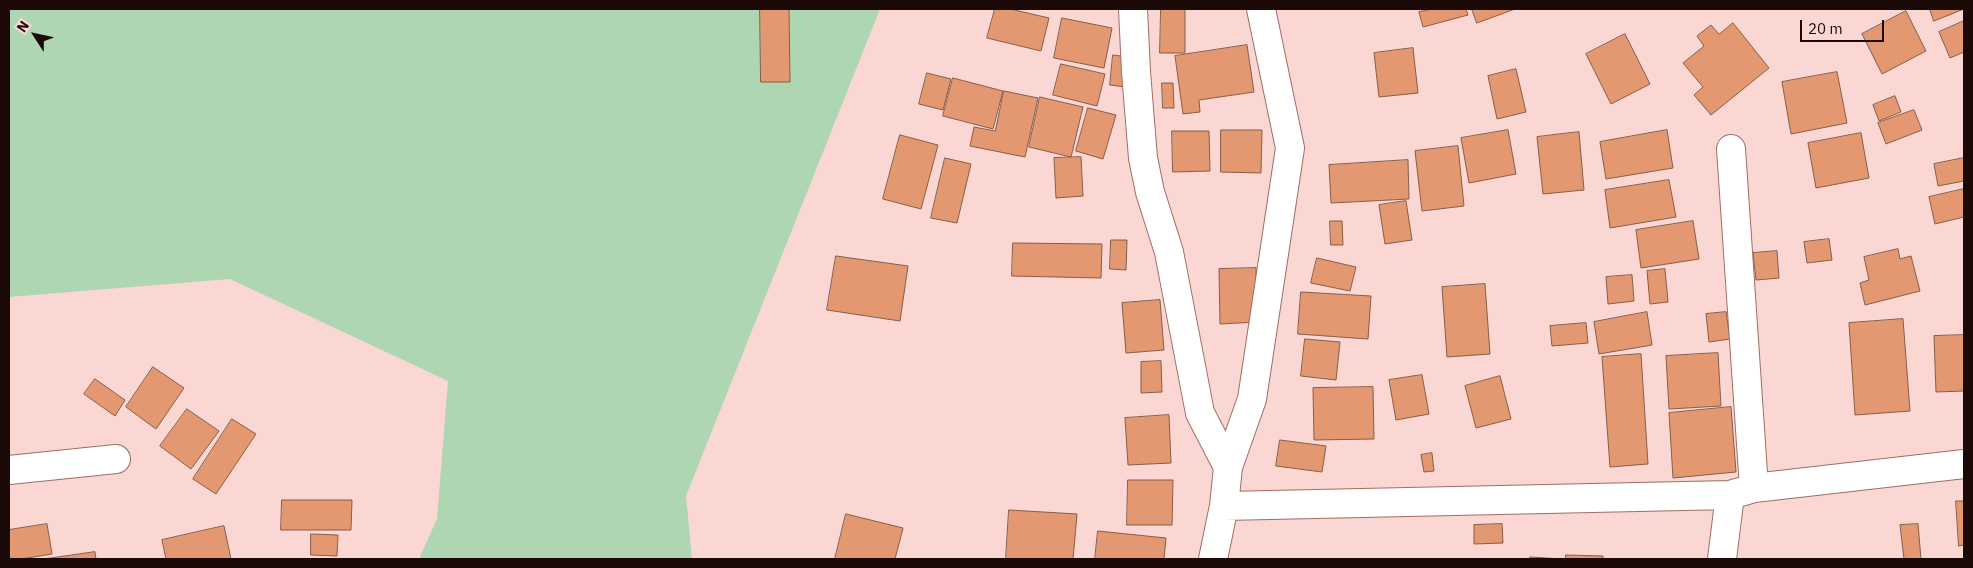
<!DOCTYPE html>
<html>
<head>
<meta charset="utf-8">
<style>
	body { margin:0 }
	#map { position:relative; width:1973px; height:568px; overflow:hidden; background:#fad7d2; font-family:"IBM Plex Sans",sans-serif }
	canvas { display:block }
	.frame { position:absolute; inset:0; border:10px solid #1c0a08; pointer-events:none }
	.north { position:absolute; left:10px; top:10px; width:50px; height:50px; -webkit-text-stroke:4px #fad7d2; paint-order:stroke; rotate:305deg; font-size:14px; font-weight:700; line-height:20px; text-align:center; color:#1c0a08 }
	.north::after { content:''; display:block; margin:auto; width:18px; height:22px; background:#1c0a08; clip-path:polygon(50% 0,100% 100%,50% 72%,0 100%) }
	.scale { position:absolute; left:1800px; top:20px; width:84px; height:22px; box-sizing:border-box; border:2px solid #1c0a08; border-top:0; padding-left:6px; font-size:15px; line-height:18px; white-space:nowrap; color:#1c0a08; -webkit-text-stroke:4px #fad7d2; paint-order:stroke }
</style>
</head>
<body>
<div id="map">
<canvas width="1973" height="568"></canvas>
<div class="frame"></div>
<div class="north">N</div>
<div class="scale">20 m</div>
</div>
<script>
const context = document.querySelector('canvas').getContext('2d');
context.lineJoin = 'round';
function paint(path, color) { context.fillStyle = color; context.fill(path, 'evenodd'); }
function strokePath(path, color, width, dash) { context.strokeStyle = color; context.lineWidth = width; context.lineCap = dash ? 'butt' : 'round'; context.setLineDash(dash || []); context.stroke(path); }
paint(new Path2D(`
	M9 9H880L686 496 692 559H419L437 519 448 381 230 279 9 297Z`), '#aed6b2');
const building = new Path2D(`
	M760 9H789L790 82H761Z
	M995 9H1010L1049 18 1041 51 987 38Z
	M1161 9H1185V53H1160Z
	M1433 9H1466L1468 15 1423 27 1419 12Z
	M1472 9H1515L1477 23Z
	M1930 9H1964L1934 21Z
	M1906 11 1926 51 1882 74 1862 34Z
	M1062 18 1112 28 1104 68 1054 58Z
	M1964 21V52L1950 58 1939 32Z
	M1733 23 1769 68 1711 115 1694 95 1703 87 1683 63 1704 46 1697 36 1711 25 1719 34Z
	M1625 34 1650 84 1611 104 1586 54Z
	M1247 45 1254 92 1199 100 1200 112 1183 114 1175 56Z
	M1413 48 1418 93 1379 97 1374 53Z
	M1113 55 1128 57 1125 87 1110 85Z
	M1061 64 1105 74 1097 106 1053 95Z
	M1516 69 1526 112 1497 119 1488 76Z
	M1837 72 1847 123 1791 134 1782 82Z
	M927 73 951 79 943 110 919 104Z
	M953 78 1003 91 993 129 943 116Z
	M1162 83H1173L1174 108H1163Z
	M1004 91 1038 98 1025 157 970 146 974 127 995 131Z
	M1895 96 1901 112 1879 121 1873 105Z
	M1040 97 1083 107 1071 157 1029 147Z
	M1088 108 1116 115 1103 159 1076 151Z
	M1914 110 1922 130 1886 144 1878 123Z
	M1221 130H1262L1261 173 1221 172Z
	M1508 130 1516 174 1469 183 1461 138Z
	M1667 130 1673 168 1606 179 1600 142Z
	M1172 131H1209L1210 171 1173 172Z
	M1579 132 1584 190 1543 194 1537 137Z
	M1861 133 1869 178 1816 188 1808 143Z
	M900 135 938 145 921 209 883 199Z
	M1458 146 1464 206 1422 211 1415 151Z
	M1081 157 1083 196 1056 198 1054 158Z
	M945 158 971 164 957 223 931 218Z
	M1964 158V181L1938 186 1934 164Z
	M1408 160 1409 199 1331 203 1329 165Z
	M1669 180 1676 217 1610 228 1605 190Z
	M1964 189V217L1935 224 1929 197Z
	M1406 201 1412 240 1385 244 1379 205Z
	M1330 221H1342L1343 245H1331Z
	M1693 221 1699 259 1641 268 1636 230Z
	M1829 239 1832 260 1807 263 1804 242Z
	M1111 240H1127L1126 270 1110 269Z
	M1013 243 1102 244 1101 278 1012 276Z
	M1898 249 1900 259 1911 256 1920 291 1865 305 1860 283 1869 280 1864 257Z
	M1777 251 1779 278 1756 280 1753 253Z
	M836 256 908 266 900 321 827 310Z
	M1317 258 1356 267 1350 291 1311 283Z
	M1256 268 1257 322 1220 324 1219 269Z
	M1665 269 1668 302 1650 304 1647 271Z
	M1632 275 1634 301 1608 304 1606 277Z
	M1485 284 1490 354 1447 357 1442 287Z
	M1301 292 1371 296 1368 339 1298 334Z
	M1160 300 1164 350 1126 353 1122 303Z
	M1647 312 1652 345 1599 354 1594 322Z
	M1726 312 1730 339 1709 342 1706 314Z
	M1903 319 1910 411 1855 415 1849 323Z
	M1586 323 1588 343 1552 346 1550 326Z
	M1964 335V391L1936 392 1934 336Z
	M1305 339 1340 342 1336 380 1301 376Z
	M1718 353 1721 406 1669 409 1666 356Z
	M1641 354 1648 464 1610 467 1602 357Z
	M1161 361 1162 392 1141 393V362Z
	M153 367 184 388 156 429 126 407Z
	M1422 375 1429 414 1396 420 1389 380Z
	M1500 376 1511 419 1476 428 1465 386Z
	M95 379 125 400 115 416 84 394Z
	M1373 387 1374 439 1314 440 1313 388Z
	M1731 407 1736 472 1673 478 1669 413Z
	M187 409 219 431 191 469 160 446Z
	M1169 415 1171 463 1128 465 1125 418Z
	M232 419 256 434 216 494 193 479Z
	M1280 440 1326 446 1322 472 1276 466Z
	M1432 453 1434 471 1424 472 1421 455Z
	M1128 480H1173L1172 525H1127Z
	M282 500H352L351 530H281Z
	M1956 501H1964V545L1959 546Z
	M1009 510 1077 514 1073 559H1006Z
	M846 514 903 528 895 559H835Z
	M47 524 52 554 21 559H9V530Z
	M1502 524 1503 543 1474 544V525Z
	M1918 524 1921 559H1904L1900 525Z
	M224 526 231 559H166L162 540Z
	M1098 531 1166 538 1164 559H1095Z
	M311 534 338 535 337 556 311 555Z
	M95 552 96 559H44Z
	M1566 555 1603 556V559H1566Z
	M1530 557 1563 559H1530Z`);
paint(building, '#e39871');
strokePath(building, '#885d46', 1);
const minor = new Path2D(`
	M1133 9 1136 72 1143 158 1150 192 1169 252 1200 413 1228 467
	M1731 149 1754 488
	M9 470 116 459
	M1224 506 1730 495 1754 488 1964 464
	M1213 559 1224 506 1228 467 1252 399 1290 148 1261 9
	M1722 559 1730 495`);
strokePath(minor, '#a06d66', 30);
strokePath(minor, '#fff', 28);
</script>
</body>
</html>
